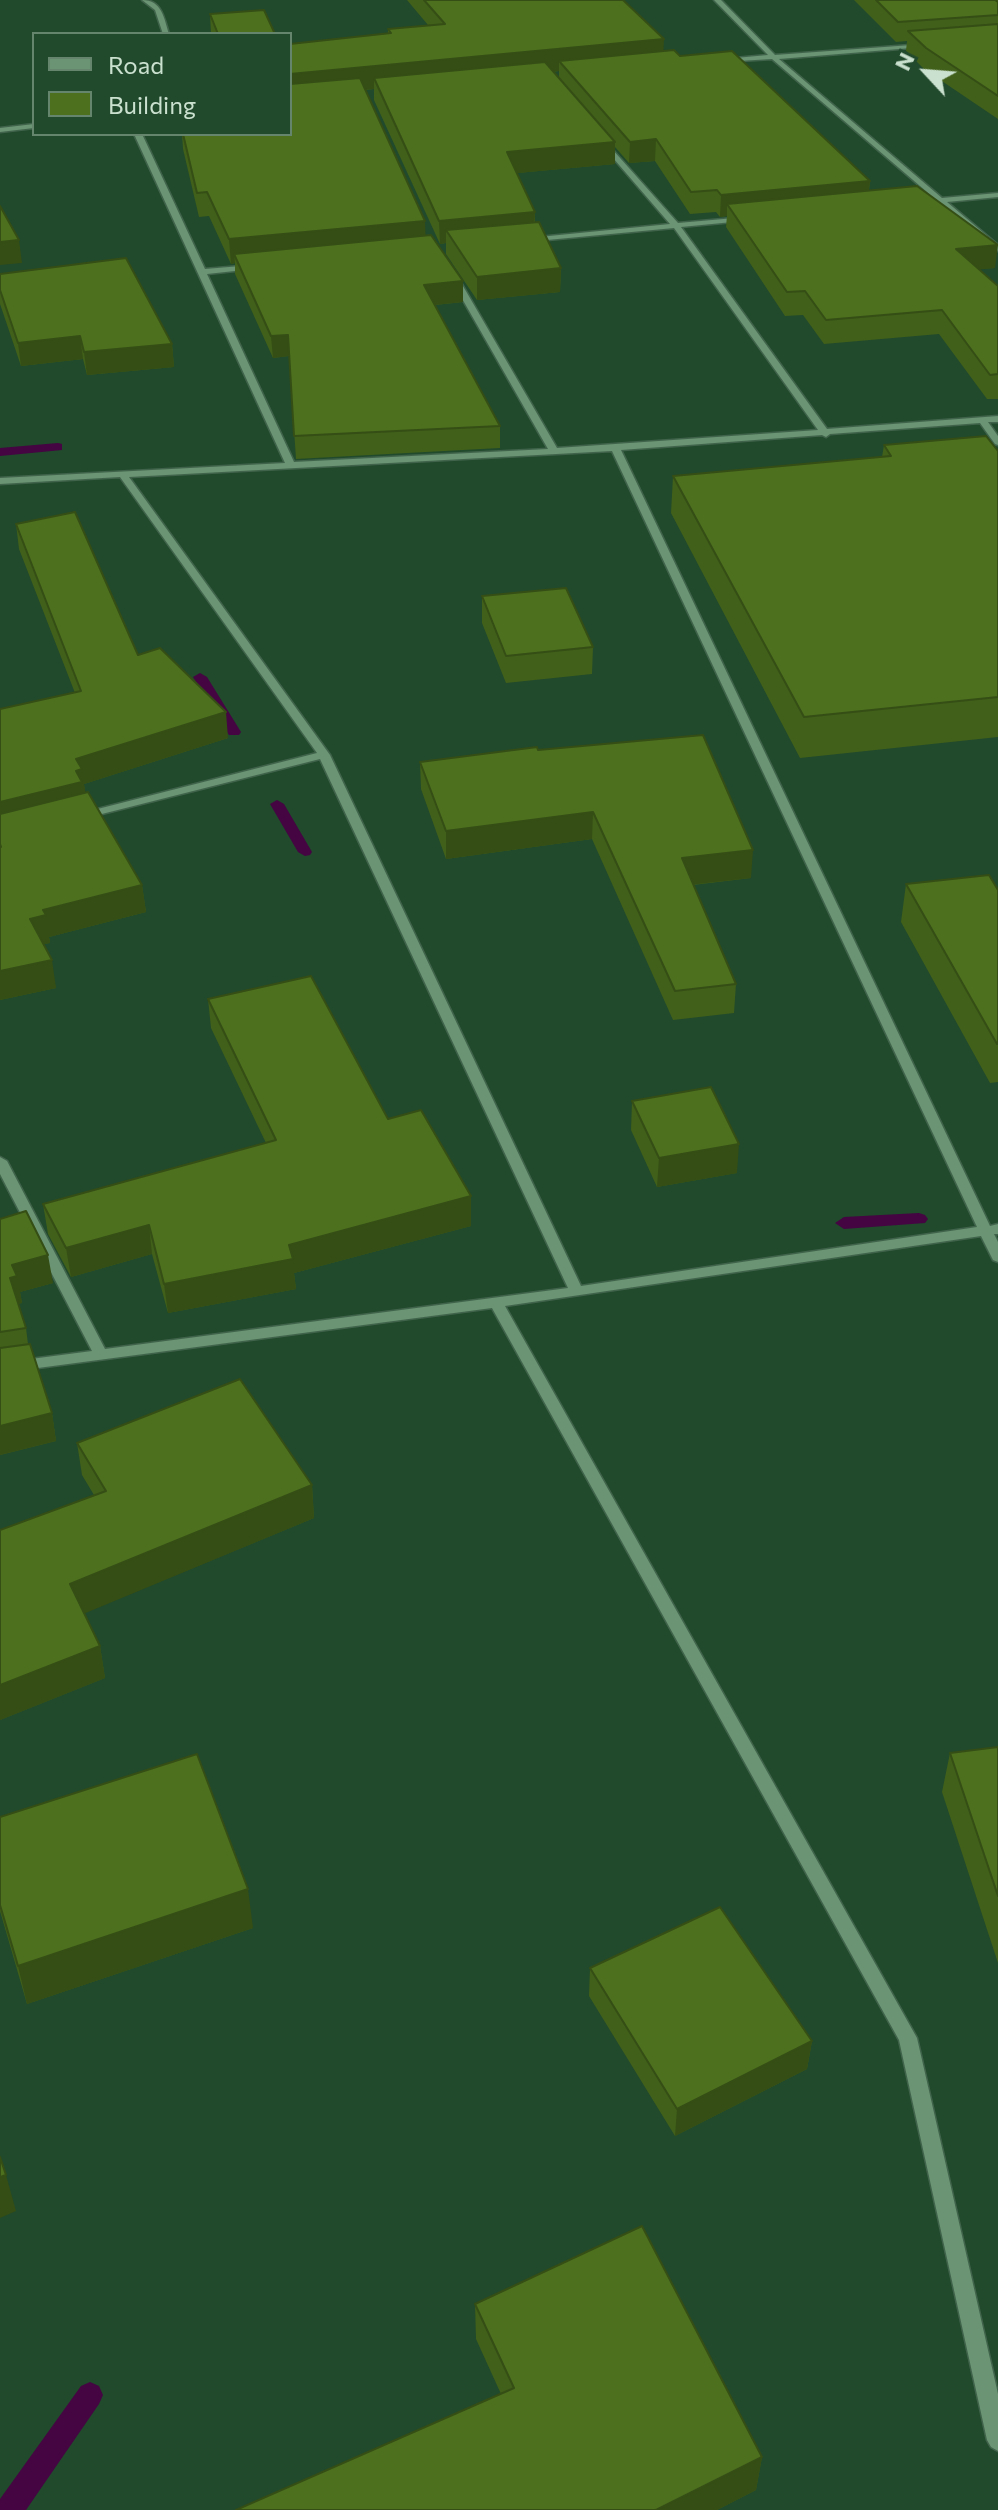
<!DOCTYPE html>
<html>
<head>
<meta charset="utf-8">
<style>
	body { margin:0 }
	#map { position:relative; width:998px; height:2510px; overflow:hidden; background:#21492c; font-family:Commissioner,sans-serif }
	canvas { display:block }
	.legend { position:absolute; left:32px; top:32px; width:260px; height:104px; box-sizing:border-box; background:#21492c; border:2px solid #65866d; margin:0; padding:10px 14px; list-style:none; font-size:24px; color:#cbe1cf }
	.legend li { display:flex; align-items:center; gap:16px; height:40px }
	.legend b { width:40px; border:2px solid #65866d }
	.north { position:absolute; left:886px; top:32px; width:80px; height:80px; -webkit-text-stroke:6px #21492c; paint-order:stroke; rotate:296deg; font-size:22px; font-weight:700; line-height:32px; text-align:center; color:#cbe1cf }
	.north::after { content:''; display:block; margin:auto; width:28px; height:36px; background:#cbe1cf; clip-path:polygon(50% 0,100% 100%,50% 72%,0 100%) }
</style>
</head>
<body>
<div id="map">
<canvas width="998" height="2510"></canvas>
<ul class="legend">
<li><b style="height:10px;background:#6a9473"></b>Road</li>
<li><b style="height:22px;background:#4c701e"></b>Building</li>
</ul>
<div class="north">N</div>
</div>
<script>
const context = document.querySelector('canvas').getContext('2d');
context.lineJoin = 'round';
function paint(path, color) { context.fillStyle = color; context.fill(path, 'evenodd'); }
function strokePath(path, color, width, dash) { context.strokeStyle = color; context.lineWidth = width; context.lineCap = dash ? 'butt' : 'round'; context.setLineDash(dash || []); context.stroke(path); }
paint(new Path2D(`
	M58 443 62 444V450L0 456V448Z
	M200 673 207 677 241 732 239 735H229L227 732 193 677Z
	M277 800 284 804 312 852 310 855 305 856 298 852 270 804Z
	M919 1213 925 1215 928 1219 925 1223 844 1229 835 1223 844 1217Z
	M90 2382 99 2386 103 2395 99 2404 26 2510H0V2499L81 2386Z`), '#440542');
const minor = new Path2D(`
	M142 0C162 0 164 18 169 34H163L155 10Z
	M714 0H721L775 55 925 44 923 47 779 59 942 198 998 193V197L947 202 998 245V251L939 203 916 204V200L934 198 772 59 722 62 724 59 768 55Z
	M34 124V128L0 132V128Z
	M134 134H142L205 269 253 265 257 267 253 269 207 274 294 462 548 449 448 274 452 272 456 274 557 448 818 430 674 228 526 242 525 240 529 238 670 224 601 144V140H604L678 223 746 217 747 219 743 221 681 227 827 429 998 416V422H988L998 436V445L995 444 980 423 830 434 826 437 822 435 621 450 990 1226 998 1224V1234H994L998 1242V1262L993 1260 981 1236 505 1306 917 2038 998 2394V2451L991 2447 987 2440 899 2040 492 1308 0 1373V1363L92 1351 0 1174V1157L7 1161 105 1349 568 1288 320 759 82 819 76 816 78 814 317 753 120 477 0 484V478L285 463ZM612 451 977 1227 581 1286 330 755 129 477Z`);
strokePath(minor, '#40644b', 3);
paint(minor, '#6a9473');
paint(new Path2D(`
	M407 0H623L664 51 680 56 870 181 869 190 995 268 979 269 998 286V399H987L939 334 824 344 803 315 785 316 726 227 727 216 720 217 716 212 690 214 655 161 629 163 615 147V164L517 173 535 212V222L561 268 560 292 477 300 446 254V243L440 244 374 100V89L366 90 425 221V235L463 302 435 305 500 426V448L296 459 289 356 273 358 235 274V263L231 264 209 216 199 217 183 149 182 134H290L388 33V29L428 25ZM559 71V78L553 72Z
	M854 0H998V119L924 69 906 51 907 41 896 42Z
	M210 14 275 34H211Z
	M0 274 172 344 174 367 87 375 83 359 21 366 0 304Z
	M884 445 998 451V737L800 758 671 513 673 476 882 457Z
	M16 524 138 655 228 738 84 784 85 793 142 885 146 912 49 937 50 943 44 944 56 988 0 1000V709L75 693 19 549Z
	M482 596 593 647 592 674 506 683 482 623Z
	M538 750 751 878 693 885 736 984 734 1013 673 1020 592 839 446 859 421 789 420 762Z
	M906 884 998 890V1082L990 1083 901 922Z
	M208 999 388 1119 471 1226 294 1273 296 1289 168 1313 152 1254 71 1277 48 1234 43 1204 266 1143 211 1028Z
	M632 1101 737 1173 657 1187 631 1130Z
	M0 1219 53 1283 20 1292 22 1303 18 1304 26 1328 28 1344 52 1413 56 1441 0 1455Z
	M77 1443 312 1485 314 1518 84 1613 100 1646 105 1678 0 1720 94 1495 82 1475Z
	M998 1747V1963L942 1792 950 1753Z
	M0 1817 253 1928 27 2004 0 1911Z
	M590 1968 812 2041 807 2069 675 2136 589 1996Z
	M475 2304 762 2457 756 2490 717 2510H236L501 2394 476 2339Z`), '#41601a');
paint(new Path2D(`
	M664 39 663 61H559V71L378 88 374 78V89L290 97V74Z
	M656 139 655 161 629 163 630 142Z
	M615 142V164L507 174V152Z
	M870 181 867 203 727 204V216L720 217 721 195Z
	M535 212 534 234 446 230V243L440 244 439 221Z
	M425 221 426 245 234 254 235 263 231 264 229 239Z
	M19 240 22 263 0 265V242Z
	M998 245 995 268 953 272 956 249Z
	M561 268 560 292 477 300V277Z
	M463 281V302L424 306V285Z
	M288 335 289 356 273 358 271 336Z
	M80 336 83 359 21 366 18 343Z
	M172 344 174 367 87 375 84 352Z
	M226 712 228 738 84 784 86 796 0 830V802L76 759Z
	M593 812 592 839 446 859V831Z
	M753 850 751 878 680 886 682 858Z
	M142 885 146 912 49 937 50 943 34 946 30 919 43 910Z
	M52 960 56 988 0 1000V971Z
	M739 1144 737 1173 657 1187 659 1158Z
	M471 1196V1226L294 1273 296 1289 168 1313 164 1284 289 1245Z
	M149 1225 152 1254 71 1277 66 1248Z
	M48 1255 53 1283 20 1292 22 1303 15 1305 10 1278 12 1265Z
	M52 1413 56 1441 0 1455V1426Z
	M312 1485 314 1518 76 1617 70 1584Z
	M100 1646 105 1678 0 1720V1685Z
	M248 1889 253 1928 27 2004 18 1966Z
	M812 2041 807 2069 675 2136 677 2109Z
	M6 2175 16 2211 0 2218V2177Z
	M762 2457 756 2490 717 2510H656Z`), '#354e15');
const building = new Path2D(`
	M424 0H623L664 39 290 74V44L391 33 388 29 445 24Z
	M876 0H995L998 2V15L898 22Z
	M264 10 275 34H218L210 14Z
	M998 24V96L926 48 908 31Z
	M674 50 680 56 732 51 870 181 721 195 717 190 691 192 656 139 630 142 559 61Z
	M545 62 615 142 507 152 535 212 439 221 374 78Z
	M360 78 425 221 229 239 207 192 197 193 183 134H290V84Z
	M917 186 998 245 956 249 998 286V374L990 375 942 310 826 320 805 291 787 292 727 204Z
	M0 206 19 240 0 242Z
	M539 222 561 268 477 277 446 230Z
	M431 235 463 281 424 285 500 426 294 436 288 335 271 336 234 254Z
	M126 258 172 344 84 352 80 336 18 343 0 290V274Z
	M986 436 998 451V697L804 717 673 476 891 456 884 445Z
	M75 512 138 655 160 648 226 712 76 759 82 769 76 771 82 782 0 802V709L81 691 16 524Z
	M566 588 593 647 506 656 482 596Z
	M703 735 753 850 682 858 736 984 675 991 593 812 446 831 420 762 537 747 538 750Z
	M88 792 142 885 43 910 46 915 30 919 52 960 0 971V847H1L0 844V814Z
	M989 875 998 890V1044H997L906 884Z
	M311 976 388 1119 421 1110 471 1196 289 1245 293 1259 164 1284 149 1225 66 1248 43 1204 276 1140 208 999Z
	M711 1087 739 1144 659 1158 632 1101Z
	M26 1211 48 1255 12 1265 17 1276 10 1278 26 1328 0 1332V1219Z
	M30 1344 52 1413 0 1426V1348Z
	M240 1379 312 1485 70 1584 100 1646 0 1685V1530L106 1491 77 1443Z
	M998 1747V1896L950 1753Z
	M197 1754 248 1889 18 1966 0 1905V1817Z
	M720 1907 812 2041 677 2109 590 1968Z
	M0 2157 6 2175 0 2177Z
	M642 2226 762 2457 656 2510H236L514 2388 475 2304Z`);
paint(building, '#4c701e');
strokePath(building, '#354e15', 2);
</script>
</body>
</html>
